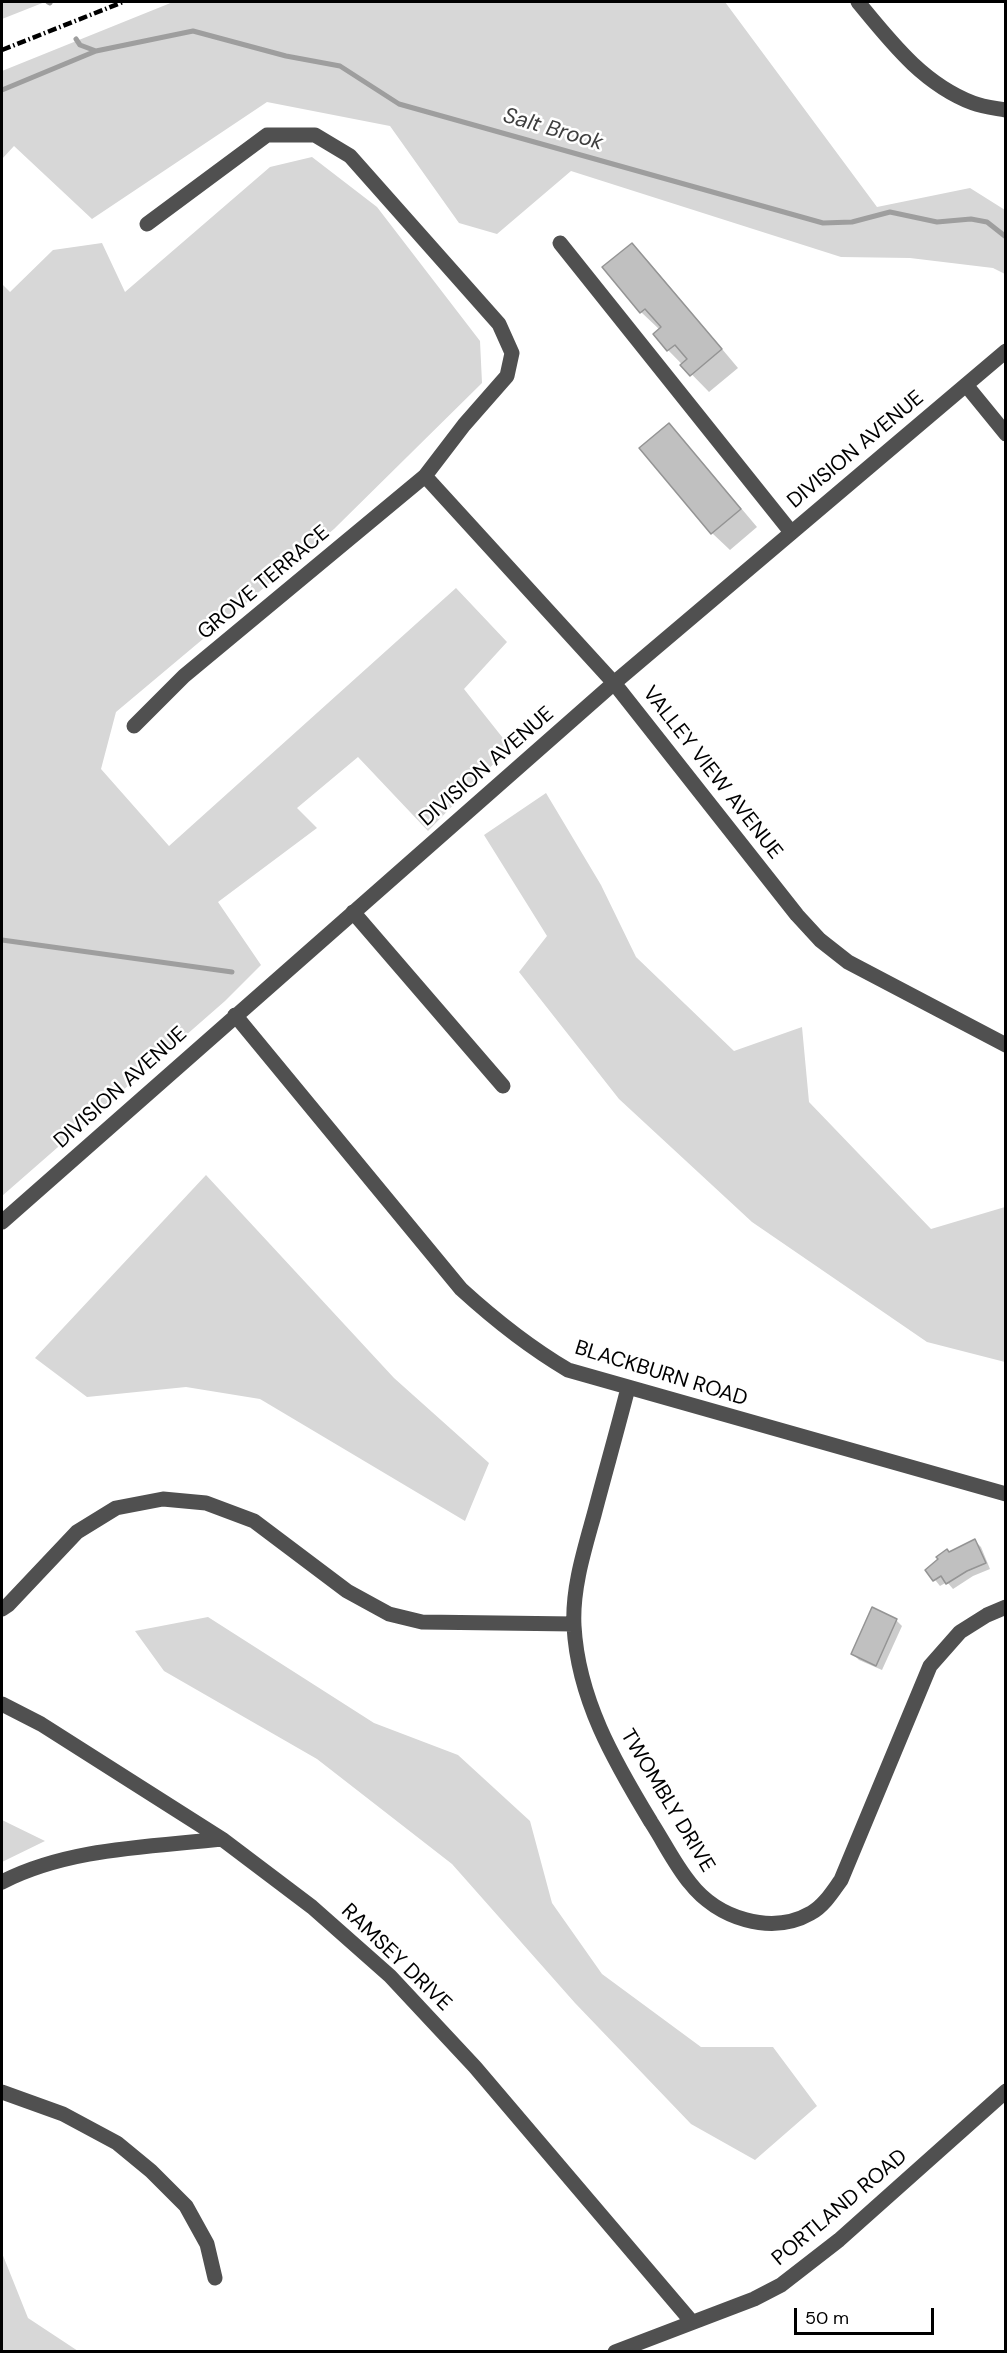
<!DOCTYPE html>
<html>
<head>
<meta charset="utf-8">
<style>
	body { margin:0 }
	#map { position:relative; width:1007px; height:2353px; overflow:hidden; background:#fff; font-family:"DM Sans",sans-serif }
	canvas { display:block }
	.frame { position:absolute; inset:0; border:3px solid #000; pointer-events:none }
	.scale { position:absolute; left:794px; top:2308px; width:140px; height:27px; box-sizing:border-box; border:3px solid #000; border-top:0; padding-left:8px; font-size:18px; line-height:21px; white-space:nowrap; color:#000; -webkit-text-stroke:4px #fff; paint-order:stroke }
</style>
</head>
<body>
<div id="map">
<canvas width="1007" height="2353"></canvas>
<div class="frame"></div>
<div class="scale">50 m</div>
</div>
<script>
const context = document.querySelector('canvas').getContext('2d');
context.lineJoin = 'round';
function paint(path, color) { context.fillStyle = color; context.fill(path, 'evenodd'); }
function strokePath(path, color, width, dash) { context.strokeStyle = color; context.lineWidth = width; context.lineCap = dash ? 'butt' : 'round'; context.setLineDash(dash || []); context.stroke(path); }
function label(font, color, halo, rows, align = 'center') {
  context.font = font + ' "DM Sans",sans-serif'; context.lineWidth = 5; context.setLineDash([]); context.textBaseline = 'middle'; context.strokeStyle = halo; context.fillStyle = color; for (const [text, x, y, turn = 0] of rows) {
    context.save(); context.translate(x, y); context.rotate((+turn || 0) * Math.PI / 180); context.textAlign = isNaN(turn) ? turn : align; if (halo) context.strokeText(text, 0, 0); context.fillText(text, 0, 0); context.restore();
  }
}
paint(new Path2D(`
	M2 2H45L2 19Z
	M173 2H725L877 207 970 188 1005 210V274L993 268 910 258 841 257 571 171 497 234 459 223 390 126 267 102 92 219 14 146 2 159V71Z
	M312 157 377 207 480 341 482 383 334 529 116 712 101 769 169 846 456 588 507 642 464 689 510 747 428 831 358 757 297 808 317 828 218 902 261 965 225 1001 2 1196V284L10 292 53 250 102 243 125 292 270 167Z
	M546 793 601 885 636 957 734 1051 802 1027 809 1102 931 1229 1005 1207V1362L927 1342 752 1222 619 1099 519 972 547 936 484 835Z
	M206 1175 394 1378 489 1463 465 1521 260 1399 186 1387 87 1397 35 1358Z
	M208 1617 374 1723 458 1755 530 1821 552 1903 602 1974 701 2047H773L817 2106 755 2160 691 2124 575 2003 452 1864 317 1759 164 1671 135 1631Z
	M2 1820 45 1841 2 1862Z
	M2 2253 28 2318 78 2351H2Z`), '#d7d7d7');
paint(new Path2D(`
	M632 245 649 262 738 368 709 392 668 350 660 330 641 312Z
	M668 425 686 443 757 527 730 550 712 533Z
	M975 1541 981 1547 990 1569 973 1576 953 1589 947 1582 940 1586 927 1570 950 1553Z
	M896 1620 902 1626 882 1670 859 1660 853 1654Z`), '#0003');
strokePath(new Path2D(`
	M48 2 50 3
	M76 39 80 45 96 51
	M2 90 96 51 193 31 286 56 340 66 399 104 823 223 852 222 890 212 937 222 971 219 987 222 1006 237
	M2 940 232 972`), '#9e9e9e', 5);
const building = new Path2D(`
	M632 243 722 349 690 376 680 365 687 359 675 345 667 351 653 334 661 327 645 309 640 313 602 267Z
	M669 423 741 509 711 534 639 448Z
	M975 1539 986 1563 967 1571 946 1584 941 1576 933 1581 925 1570 938 1559 936 1557 947 1549 949 1552Z
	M872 1607 897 1619 876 1666 851 1654Z`);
paint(building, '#c0c0c0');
strokePath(building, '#949494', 1.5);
strokePath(new Path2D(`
	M858 2C891 42 923 84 973 103 983 107 995 108 1006 110
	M560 243 791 532
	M966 385 1006 434
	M425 476 614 683 797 915 820 940 848 962 1006 1045
	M134 726 184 676 425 476 464 425 507 376 512 353 499 324 350 156 315 135H267L147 224
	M353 912 503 1086
	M235 1015 461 1289C495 1320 529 1347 568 1370L1006 1494
	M2 1222 614 683 1006 351
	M628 1388C617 1431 605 1473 594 1515 584 1551 572 1589 574 1626 578 1699 614 1761 651 1822 664 1842 675 1865 690 1883 717 1918 771 1936 811 1913 824 1906 833 1891 841 1880L930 1666 960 1632 987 1615 1006 1607
	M2 1609 8 1605 77 1532 116 1508 163 1499 206 1503 254 1521 347 1591 389 1614 422 1622 574 1624
	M2 1704 41 1724 222 1839 312 1907 390 1976 475 2067 692 2322
	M2 1882C68 1848 149 1847 222 1839
	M2 2092 63 2114 117 2143 151 2171 186 2206 207 2244 215 2278
	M615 2352 754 2299 781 2285 839 2240 1006 2091`), '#505050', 15);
strokePath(new Path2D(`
	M2 50 123 2`), '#000', 4.5, [9, 3, 1.5, 3]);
label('21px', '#000', '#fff', [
	["DIVISION AVENUE",856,450,-40],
	["GROVE TERRACE",264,583,-40],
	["DIVISION AVENUE",487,767,-41],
	["VALLEY VIEW AVENUE",712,773,52],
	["DIVISION AVENUE",121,1088,-42],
	["BLACKBURN ROAD",661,1374,17],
	["TWOMBLY DRIVE",667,1801,59],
	["RAMSEY DRIVE",396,1958,44],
	["PORTLAND ROAD",840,2208,-40]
]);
label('italic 22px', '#3f3f3f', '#fff', [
	["Salt Brook",553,130,16]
]);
</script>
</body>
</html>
